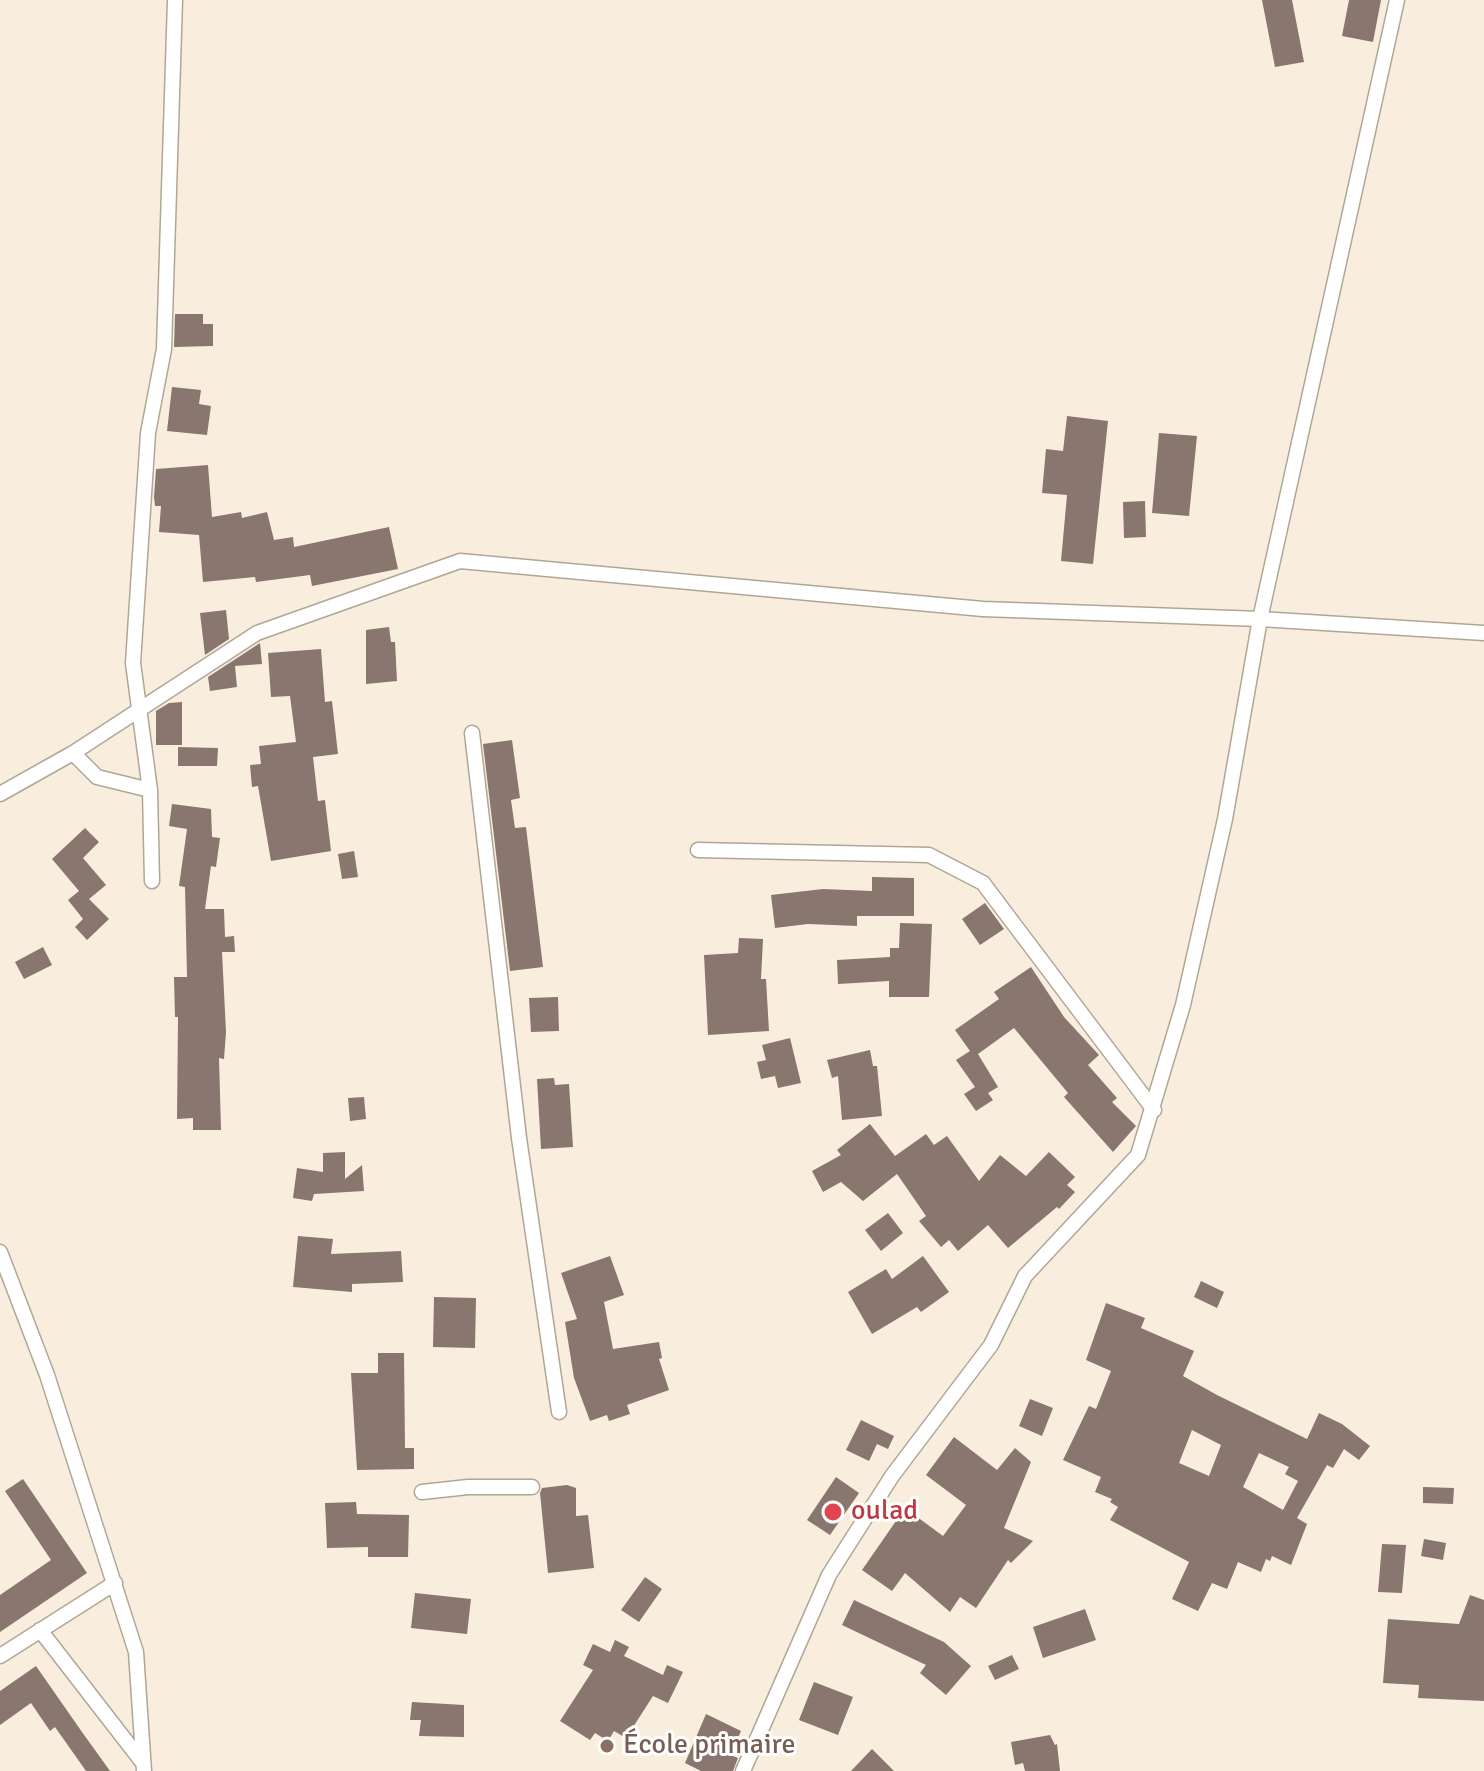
<!DOCTYPE html>
<html>
<head>
<meta charset="utf-8">
<style>
	body { margin:0 }
	canvas { display:block; background:#f9eede }
</style>
</head>
<body>
<canvas width="1484" height="1771"></canvas>
<script>
const context = document.querySelector('canvas').getContext('2d');
context.lineJoin = 'round';
function paint(path, color) { context.fillStyle = color; context.fill(path, 'evenodd'); }
function strokePath(path, color, width, dash) { context.strokeStyle = color; context.lineWidth = width; context.lineCap = dash ? 'butt' : 'round'; context.setLineDash(dash || []); context.stroke(path); }
function label(font, color, halo, rows, align = 'center') {
  context.font = font + ' Signika,sans-serif'; context.lineWidth = 6; context.setLineDash([]); context.textBaseline = 'middle'; context.strokeStyle = halo; context.fillStyle = color; for (const [text, x, y, turn = 0] of rows) {
    context.save(); context.translate(x, y); context.rotate((+turn || 0) * Math.PI / 180); context.textAlign = isNaN(turn) ? turn : align; if (halo) context.strokeText(text, 0, 0); context.fillText(text, 0, 0); context.restore();
  }
}
paint(new Path2D(`
	M1262 0H1292L1304 62 1275 67Z
	M1349 0H1381L1373 42 1342 36Z
	M175 314H203V324H213V346L174 347Z
	M172 387 201 390 199 404 211 406 207 435 167 431Z
	M1067 416 1108 421 1093 564 1061 561 1067 495 1042 493 1046 449 1063 451Z
	M1159 433 1197 436 1189 516 1152 513Z
	M208 465 212 517 241 512 242 518 267 512 274 540 293 537 294 547 389 527 398 569 312 586 310 575 256 582 255 577 203 582 199 535 159 532 161 506H155L154 497 156 469Z
	M1145 501 1146 537 1124 538 1123 502Z
	M226 610 229 639 205 655 200 613Z
	M389 627 391 642H395L397 681 366 684V630Z
	M260 643 262 664 235 666 237 687 210 691 208 677Z
	M321 649 325 702 332 701 338 754 313 757 318 801 325 800 331 851 271 861 258 786 252 787 250 765 261 764 259 746 296 742 290 696 271 697 268 653Z
	M182 702V745H156V711L169 703Z
	M512 740 520 798 511 800 515 828 526 827 543 967 510 971 483 744Z
	M178 747 218 748 217 766H178Z
	M172 804 211 809 212 837 220 838 216 867 211 866 205 909H224L225 937 234 936 235 952H222L226 1032 224 1059 219 1058 221 1130H193V1118L177 1119 178 1017H175L174 977H187L185 887 179 886 187 829 169 826Z
	M85 828 99 842 83 858 106 885 89 899 109 919 87 940 75 927 83 919 68 900 79 891 52 859Z
	M354 851 358 877 342 879 338 854Z
	M872 877 914 878V916H857V926L808 924 775 928 771 895 823 889 872 891Z
	M985 903 1004 929 980 945 962 919Z
	M900 923 932 924 929 997H889V981L838 984 837 960 890 957V948H899Z
	M739 938 763 939 761 979H766L769 1031 708 1035 704 955 738 953Z
	M43 947 52 965 24 979 15 962Z
	M1031 967 1064 1017 1099 1055 1088 1065 1117 1098 1112 1102 1136 1126 1113 1152 1064 1097 1068 1093 1014 1028 978 1054 998 1087 988 1093 993 1100 976 1111 964 1094 975 1087 956 1060 970 1051 955 1030 999 999 994 992Z
	M558 997 559 1031 531 1032 529 998Z
	M790 1038 801 1083 778 1088 775 1076 761 1079 757 1062 766 1060 762 1045Z
	M870 1050 873 1066H877L882 1116 842 1120 838 1076 832 1078 827 1060Z
	M554 1078 555 1085 569 1084 573 1147 541 1149 537 1079Z
	M364 1097 366 1119 350 1121 348 1098Z
	M870 1124 895 1156 926 1134 934 1145 947 1136 979 1181 1000 1155 1026 1176 1049 1152 1075 1177 1067 1185 1075 1192 1059 1209 1057 1207 1008 1248 988 1225 958 1251 949 1240 941 1247 919 1221 926 1216 897 1174 863 1201 841 1182 823 1192 812 1171 841 1155 837 1150Z
	M345 1152V1179L362 1165 364 1191 314 1194 312 1201 293 1198 297 1168 323 1172V1153Z
	M888 1213 903 1233 881 1251 865 1230Z
	M298 1236 333 1239 331 1254 401 1251 403 1282 352 1284V1292L293 1287Z
	M610 1256 624 1295 604 1302 613 1349 659 1342 662 1358 659 1359 669 1390 627 1405 630 1414 609 1421 607 1415 590 1421 574 1378 565 1322 577 1319 561 1273Z
	M923 1256 949 1292 921 1312 917 1307 872 1334 848 1292 886 1269 892 1279Z
	M1201 1281 1224 1292 1217 1308 1194 1297Z
	M434 1297 476 1298 475 1348 433 1347Z
	M1106 1303 1145 1318 1141 1328 1194 1351 1183 1376 1217 1395 1307 1439 1319 1413 1342 1424 1370 1446 1359 1460 1344 1449 1333 1468 1327 1465 1297 1518 1307 1524 1291 1565 1272 1556 1270 1561 1266 1559 1261 1572 1238 1562 1227 1589 1212 1583 1198 1611 1172 1599 1189 1562 1110 1520 1118 1507 1110 1502 1112 1499 1095 1492 1101 1477 1063 1460 1089 1406 1096 1409 1111 1371 1086 1360ZM1192 1430 1221 1445 1209 1476 1179 1463ZM1259 1453 1289 1467 1285 1474 1298 1481 1283 1510 1243 1487Z
	M378 1353H404L405 1448H414V1469L357 1470 351 1373H378Z
	M1030 1399 1053 1408 1042 1436 1019 1426Z
	M861 1420 894 1436 888 1449 877 1444 869 1461 846 1450Z
	M954 1437 997 1470 1015 1448 1031 1462 1004 1528 1033 1541 1011 1563 1008 1560 976 1608 960 1597 950 1612 905 1573 892 1591 862 1570 905 1508 943 1536 966 1505 926 1475Z
	M836 1477 859 1493 830 1535 807 1520Z
	M23 1479 87 1573 0 1632V1595L51 1560 5 1491Z
	M567 1485 576 1488V1516L588 1515 594 1568 548 1573 540 1493 542 1488Z
	M1423 1487 1454 1488 1453 1504 1423 1503Z
	M356 1502 357 1514 409 1515 408 1557H368V1547L327 1548 325 1503Z
	M1424 1539 1446 1543 1443 1560 1421 1556Z
	M1382 1544 1406 1545 1402 1593 1378 1592Z
	M645 1577 662 1589 639 1622 621 1610Z
	M415 1593 471 1599 467 1634 411 1628Z
	M1470 1595 1484 1600V1701L1418 1698 1419 1685 1383 1683 1388 1619 1459 1624Z
	M854 1600 944 1642 971 1666 946 1695 920 1673 926 1665 842 1625Z
	M1085 1609 1096 1640 1043 1658 1033 1627Z
	M615 1640 629 1647 624 1656 663 1675 667 1665 683 1672 668 1703 653 1696 626 1738 614 1731 608 1741 595 1733 590 1740 560 1721 593 1670 583 1665 593 1644 610 1652Z
	M1012 1655 1019 1669 995 1680 988 1666Z
	M36 1666 82 1732 110 1771H86L55 1727 50 1731 31 1703 0 1725V1691Z
	M814 1682 853 1697 838 1735 799 1720Z
	M412 1702 464 1705V1737L419 1736 421 1720H410Z
	M706 1714 741 1731 730 1755 738 1758 733 1771H701L685 1763Z
	M1050 1735 1055 1745 1057 1744 1060 1771H1025L1023 1763 1015 1765 1011 1742Z
	M872 1749 894 1771H851Z`), '#88766f');
const minor = new Path2D(`
	M472 733 519 1138 559 1412
	M73 753 97 777 150 790
	M0 794 73 753 257 633 460 561 983 609 1260 619 1484 633
	M698 850 929 855 983 883 1154 1110
	M152 881 150 790 133 663 148 433 164 349 175 0
	M0 1252 47 1375 136 1652 144 1771
	M422 1492 468 1487H532
	M40 1630 143 1763
	M0 1656 115 1583
	M743 1771 829 1575 892 1476 991 1345 1025 1276 1138 1155 1183 1005 1225 819 1260 619 1397 0`);
strokePath(minor, '#b0a697', 17);
strokePath(minor, '#fff', 14);
for (const [x, y, r, color] of [
	[833,1512,10,"#e0444e"],
	[607,1746,8,"#8d6e63"]
]) { const dot = new Path2D(); dot.arc(x, y, r, 0, 2 * Math.PI); context.fillStyle = color; context.fill(dot); strokePath(dot, '#fff', 3); }
label('28px', '#be3a42', '#fff', [
	["oulad",851,1512]
], 'left');
label('28px', '#785e54', '#fff', [
	["École primaire",623,1746]
], 'left');
</script>
</body>
</html>
